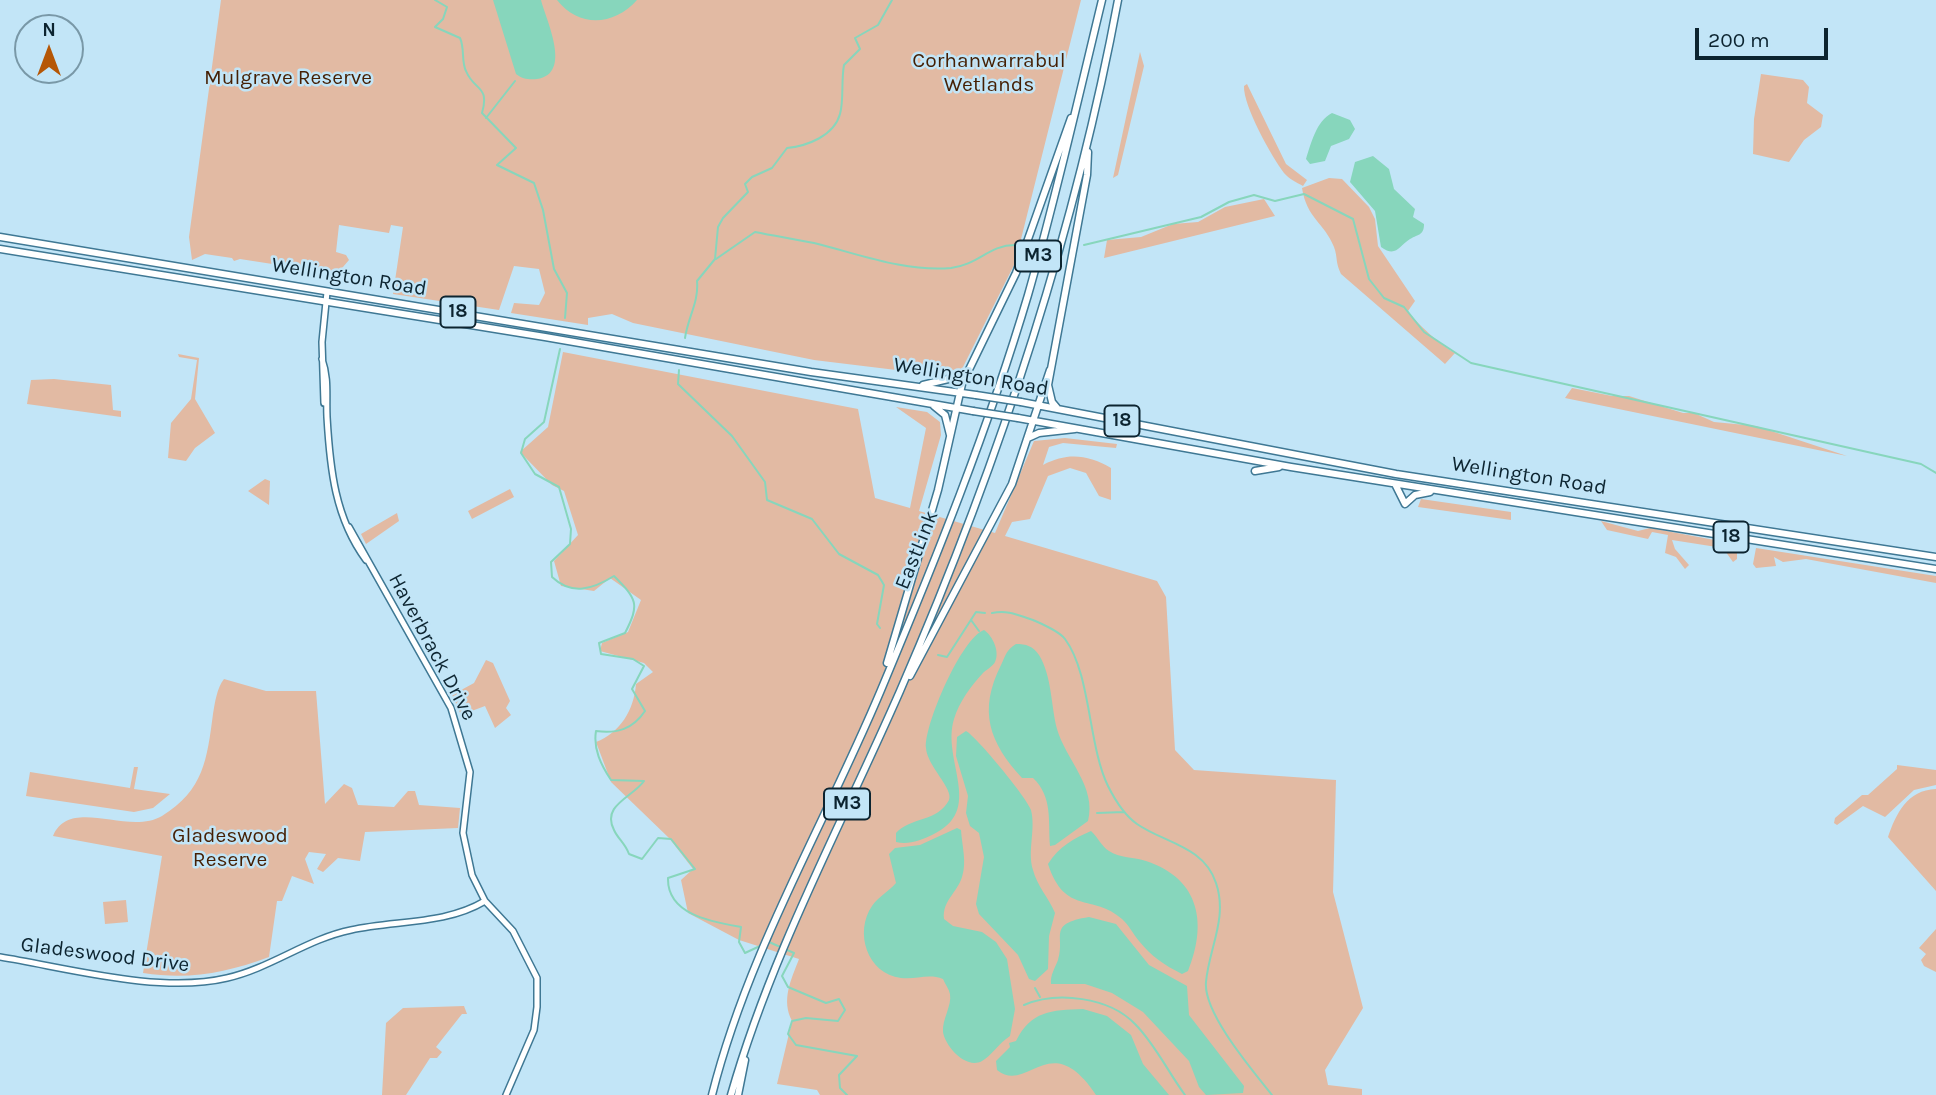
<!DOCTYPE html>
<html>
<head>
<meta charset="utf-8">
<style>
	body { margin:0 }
	#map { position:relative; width:1936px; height:1095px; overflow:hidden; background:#c2e5f7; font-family:Karla,sans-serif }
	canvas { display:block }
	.north { position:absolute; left:14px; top:14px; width:70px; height:70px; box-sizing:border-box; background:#c2e5f7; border:2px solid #7998a7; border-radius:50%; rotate:0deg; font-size:19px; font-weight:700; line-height:28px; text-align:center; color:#0c2430 }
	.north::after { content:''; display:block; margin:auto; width:24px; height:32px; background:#b55706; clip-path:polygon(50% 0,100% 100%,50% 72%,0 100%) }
	.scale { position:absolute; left:1695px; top:28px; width:133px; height:32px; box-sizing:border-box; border:4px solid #0c2430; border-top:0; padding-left:9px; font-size:21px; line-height:24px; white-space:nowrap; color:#0c2430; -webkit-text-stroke:5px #c2e5f7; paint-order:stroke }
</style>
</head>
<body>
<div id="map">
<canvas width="1936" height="1095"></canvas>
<div class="north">N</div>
<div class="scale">200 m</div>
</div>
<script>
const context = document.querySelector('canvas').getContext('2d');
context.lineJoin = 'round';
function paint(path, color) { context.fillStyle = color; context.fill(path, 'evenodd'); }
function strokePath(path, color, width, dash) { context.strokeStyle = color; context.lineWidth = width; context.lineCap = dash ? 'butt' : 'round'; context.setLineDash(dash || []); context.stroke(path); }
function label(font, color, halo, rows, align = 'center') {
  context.font = font + ' Karla,sans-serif'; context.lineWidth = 5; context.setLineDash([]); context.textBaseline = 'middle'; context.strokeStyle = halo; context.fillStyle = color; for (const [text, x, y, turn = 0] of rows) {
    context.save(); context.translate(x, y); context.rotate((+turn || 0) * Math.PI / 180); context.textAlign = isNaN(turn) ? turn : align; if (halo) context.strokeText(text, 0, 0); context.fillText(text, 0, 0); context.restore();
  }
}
paint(new Path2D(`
	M221 0H1081L1015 263 962 369 929 374 814 360 633 323 612 314 588 318V325L511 313 514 303 539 305 545 293 539 269 514 266 499 310 393 294 403 227 391 225 389 233 339 225 336 252 346 255 349 260 337 274 240 259 234 261 232 258 205 254 192 260 189 237Z
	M1140 52 1144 66 1118 175 1113 178Z
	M1761 74 1803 80 1809 87 1807 103 1823 115 1821 127 1804 140 1789 162 1753 154 1754 119Z
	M1247 84 1286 164 1307 180 1303 186C1296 182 1289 179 1284 173 1272 157 1243 106 1244 86Z
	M1329 178 1342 179 1369 207 1375 219 1378 246 1415 301 1408 311C1416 323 1442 346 1455 353L1445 364 1341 274C1335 262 1338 258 1334 247 1324 222 1307 219 1302 188Z
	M1264 199 1275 216 1104 258 1107 240 1141 237 1173 224 1198 222 1225 207Z
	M563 352 858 409 875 498 910 508 926 428 896 407 927 412 940 422 941 435 919 511 995 533 1034 441 1065 438 1117 444 1116 448 1063 443 1049 447 1043 465C1068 452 1088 455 1111 468V500L1099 496 1086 473 1070 468 1048 476 1030 519 1012 522 1005 536 1157 581 1166 597 1175 750 1194 770 1336 780 1333 892 1363 1008 1325 1070 1328 1085 1362 1089V1095H820L817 1090 777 1084 792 1021C781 1000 791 980 799 959L739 940 688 913 681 880 693 869 669 838 611 782 596 742C620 733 634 710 636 684L653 672 644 663 600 651 602 643 628 632 641 600 610 578 594 591 561 586 554 561 578 535 564 491 552 485 520 452 548 427Z
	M178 354 199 358 195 399 215 433 195 448 186 461 168 458 171 423 191 399 197 360 179 357Z
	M54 379 111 385 113 410 121 411V417L27 404 31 380Z
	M1572 388 1612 396H1629L1683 413H1694L1714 422 1756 426 1847 456 1565 398Z
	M265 479 270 481 269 505 248 491Z
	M510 489 514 497 472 519 468 511Z
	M1421 499 1511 512V520L1418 507Z
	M397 513 399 521 366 544 361 534Z
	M1601 521 1638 531 1650 528 1747 546 1746 551 1737 550V559L1733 562 1723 548 1672 540 1675 549 1689 565 1685 569 1676 557 1665 553 1668 535 1652 532 1648 539 1607 530Z
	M1756 548 1936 576V583L1806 559 1783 562 1774 557 1776 566 1756 568 1753 564Z
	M486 660 493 663 510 701 506 708 511 715 495 728 485 706 461 715 452 695 474 683Z
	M224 679 266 691H316L325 804 344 784 352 788 358 805 394 807 408 791H415L419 805 460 808 458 828 365 832 360 861 338 858 323 872 317 869 326 854 309 852 305 859 314 884 292 876 282 901H277L269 957C226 973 189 980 143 973L162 856 53 836C70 796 128 836 162 816 204 790 207 759 213 714 215 702 217 688 224 679Z
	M1897 765 1936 770V785L1914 790 1885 817 1863 806 1837 825 1834 823 1835 818 1862 795H1868L1897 769Z
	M134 767H138L134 789 170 794 153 808 134 812 26 796 30 772 130 788Z
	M1936 789V891L1888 837C1896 814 1907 790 1936 789Z
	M126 900 128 922 105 924 103 902Z
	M1936 929V972L1924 966 1921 960 1926 954 1919 948Z
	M464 1006 467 1014H462L436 1047 442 1052 437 1058H430L406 1095H382L386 1023 403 1008Z`), '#e2baa3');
paint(new Path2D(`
	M493 0H541C546 20 573 74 537 79 530 80 522 79 516 74Z
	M557 0H637C614 26 579 28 557 0Z
	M1332 113 1350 120 1355 129 1349 139 1331 146 1325 161 1310 164 1306 159C1311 144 1316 121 1332 113Z
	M1373 156 1389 169 1394 189 1415 209 1413 217 1424 224C1424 235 1419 234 1410 239 1399 246 1396 258 1381 247L1375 211 1350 182 1355 162Z
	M984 630C993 636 1000 652 995 662 994 665 985 671 983 673 971 686 959 702 954 719 941 761 986 810 932 835 921 840 909 845 896 842V833C910 817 938 822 949 800 954 789 927 766 926 748 924 725 962 637 984 630Z
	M1016 644C1026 644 1033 646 1039 655 1052 676 1051 706 1057 729 1066 760 1097 787 1088 821L1055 845 1050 846C1048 821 1053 797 1033 778H1022C989 742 978 711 1001 665 1006 655 1006 650 1016 644Z
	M966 731C976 736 1028 799 1031 810 1036 830 1027 851 1033 870 1037 886 1049 898 1055 913L1049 936 1048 969 1035 981 1029 979 1018 955 979 914 976 904 984 857 979 833 970 826 966 813 968 796 956 756 957 737Z
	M957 828 961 830C962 846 967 862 962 877 957 893 942 901 944 919L953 926 982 932 996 942 1007 959 1015 1009 1010 1036C999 1043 990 1057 982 1061 966 1070 945 1046 943 1032 942 1019 952 1006 950 994 949 989 945 984 943 979 928 973 916 980 901 978 867 974 854 932 872 906 878 897 889 891 896 883L889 854 895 848 920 845Z
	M1091 831C1098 837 1101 846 1109 851 1119 858 1135 857 1146 861 1201 879 1207 925 1188 971L1182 974C1164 965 1151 956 1139 941 1133 934 1129 925 1122 919 1093 893 1065 916 1048 864 1059 846 1075 838 1091 831Z
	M1089 917 1116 924 1149 965 1187 986 1189 1015 1244 1086 1243 1093 1206 1095 1199 1087 1189 1061 1143 1012 1112 993 1085 984H1051C1050 975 1055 968 1058 960 1066 936 1046 924 1089 917Z
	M1083 1009 1107 1016 1131 1035 1143 1064 1169 1095H1096C1050 1026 1028 1095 997 1070L996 1061 1010 1047 1009 1043 1016 1041C1031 1011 1051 1010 1083 1009Z`), '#87d6bc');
strokePath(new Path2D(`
	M435 0 447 7 443 19 435 27 460 38C465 49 461 61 466 71 474 91 490 85 482 113L516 148 497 165 534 183 543 210 554 269 567 293 565 318
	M486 118 515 81
	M1084 245 1201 217 1229 202 1254 195 1275 201 1304 194 1353 219 1369 279 1384 298 1404 307 1424 332 1471 363 1921 464 1936 473
	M716 259 755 232C775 236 794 239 814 243 859 254 904 272 951 268 978 265 989 245 1015 245
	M685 338C688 317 699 302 697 281L715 259 718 227 723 218 748 192 745 184 752 177 772 168 787 148C807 146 834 136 840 114 844 100 841 81 844 65L860 49 855 38 878 25 892 0
	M560 349 544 422 525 439 521 453 535 474 559 487 571 529 570 544 551 562 552 577C572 596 593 589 614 576 637 599 640 604 625 633L599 643 601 654 633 659 644 666 632 689 645 711C633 729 617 734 596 731 593 749 601 765 611 780L644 781C633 797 601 805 614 830 618 839 625 843 629 854L642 859 658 838 671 839 695 869 668 878C667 915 713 922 741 927L739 942 745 953 760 946
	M679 370 678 384 732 436 765 482 767 500 812 519 839 554 878 575 884 585 877 624 880 628
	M992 613C1009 610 1017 615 1033 620 1042 624 1059 631 1065 639 1091 674 1088 745 1108 786 1115 800 1124 815 1137 824 1164 843 1204 846 1216 883 1228 918 1209 948 1206 982 1203 1013 1253 1071 1272 1095
	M971 620 979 631
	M938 655 947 657 976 612 985 613
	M1097 813 1124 812
	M769 942 794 953 782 976 788 987 826 1003 839 999 845 1010 838 1021 806 1018 792 1021 788 1034 796 1045 857 1056 839 1075 840 1088 847 1095
	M1035 988 1040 997
	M1024 1005C1057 991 1109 997 1135 1024 1155 1044 1168 1072 1185 1095`), '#87d6bc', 2);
const secondary = new Path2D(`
	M322 359C329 379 326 396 327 417 330 469 335 518 366 560
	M324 403 322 342 327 292
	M349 527 451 708 470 772 463 833 472 875 485 901 513 931 537 978V1007L534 1030 506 1095
	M0 957C68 968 160 994 227 978 271 968 307 939 351 930 395 920 445 925 485 901`);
const highway = new Path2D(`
	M0 237 811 372 976 395
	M0 249 545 337 973 411
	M923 385 965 375
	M1021 402 1396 474 1936 557
	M934 406 945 415 950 435
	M1057 408 1052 402 1048 385 1087 175 1088 152
	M1018 418 1291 467 1936 569
	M1028 438 1039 433 1075 429
	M1255 471 1279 467
	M1395 484 1405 504 1415 495 1430 492
	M887 663 938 490 962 384 1016 273 1071 118
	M910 676 1012 484 1050 370
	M712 1095C748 952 824 826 881 690 935 561 988 430 1028 295 1056 198 1078 99 1102 0
	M731 1095C772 952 841 826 900 691 996 470 1074 237 1118 0
	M738 1095 745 1060`);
strokePath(secondary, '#3f7894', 8);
strokePath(highway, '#3f7894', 9);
strokePath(secondary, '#fff', 5);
strokePath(highway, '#fff', 6);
const highwayBridge = new Path2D(`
	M976 395 1021 402
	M973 411 1018 418`);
strokePath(highwayBridge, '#3f7894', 9, []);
strokePath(highwayBridge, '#fff', 6);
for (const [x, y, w] of [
	[1038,256,46],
	[458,312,35],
	[1122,421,35],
	[1731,537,35],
	[847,804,46]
]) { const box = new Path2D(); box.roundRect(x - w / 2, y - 15.5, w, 31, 5); context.fillStyle = '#c2e5f7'; context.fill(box); strokePath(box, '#0c2430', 2); }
label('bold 19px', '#0c2430', null, [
	["M3",1038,256],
	["18",458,312],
	["18",1122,421],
	["18",1731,537],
	["M3",847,804]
]);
label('21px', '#451f03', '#c2e5f7', [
	["Corhanwarrabul",989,61],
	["Wetlands",989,85],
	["Mulgrave Reserve",288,78],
	["Gladeswood",230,836],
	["Reserve",230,860]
]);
label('21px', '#0c2430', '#c2e5f7', [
	["Wellington Road",349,277,9],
	["Wellington Road",971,377,9],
	["Wellington Road",1529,476,9],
	["EastLink",917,550,-68],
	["Haverbrack Drive",432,647,62],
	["Gladeswood Drive",105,955,7]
]);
</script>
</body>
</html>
